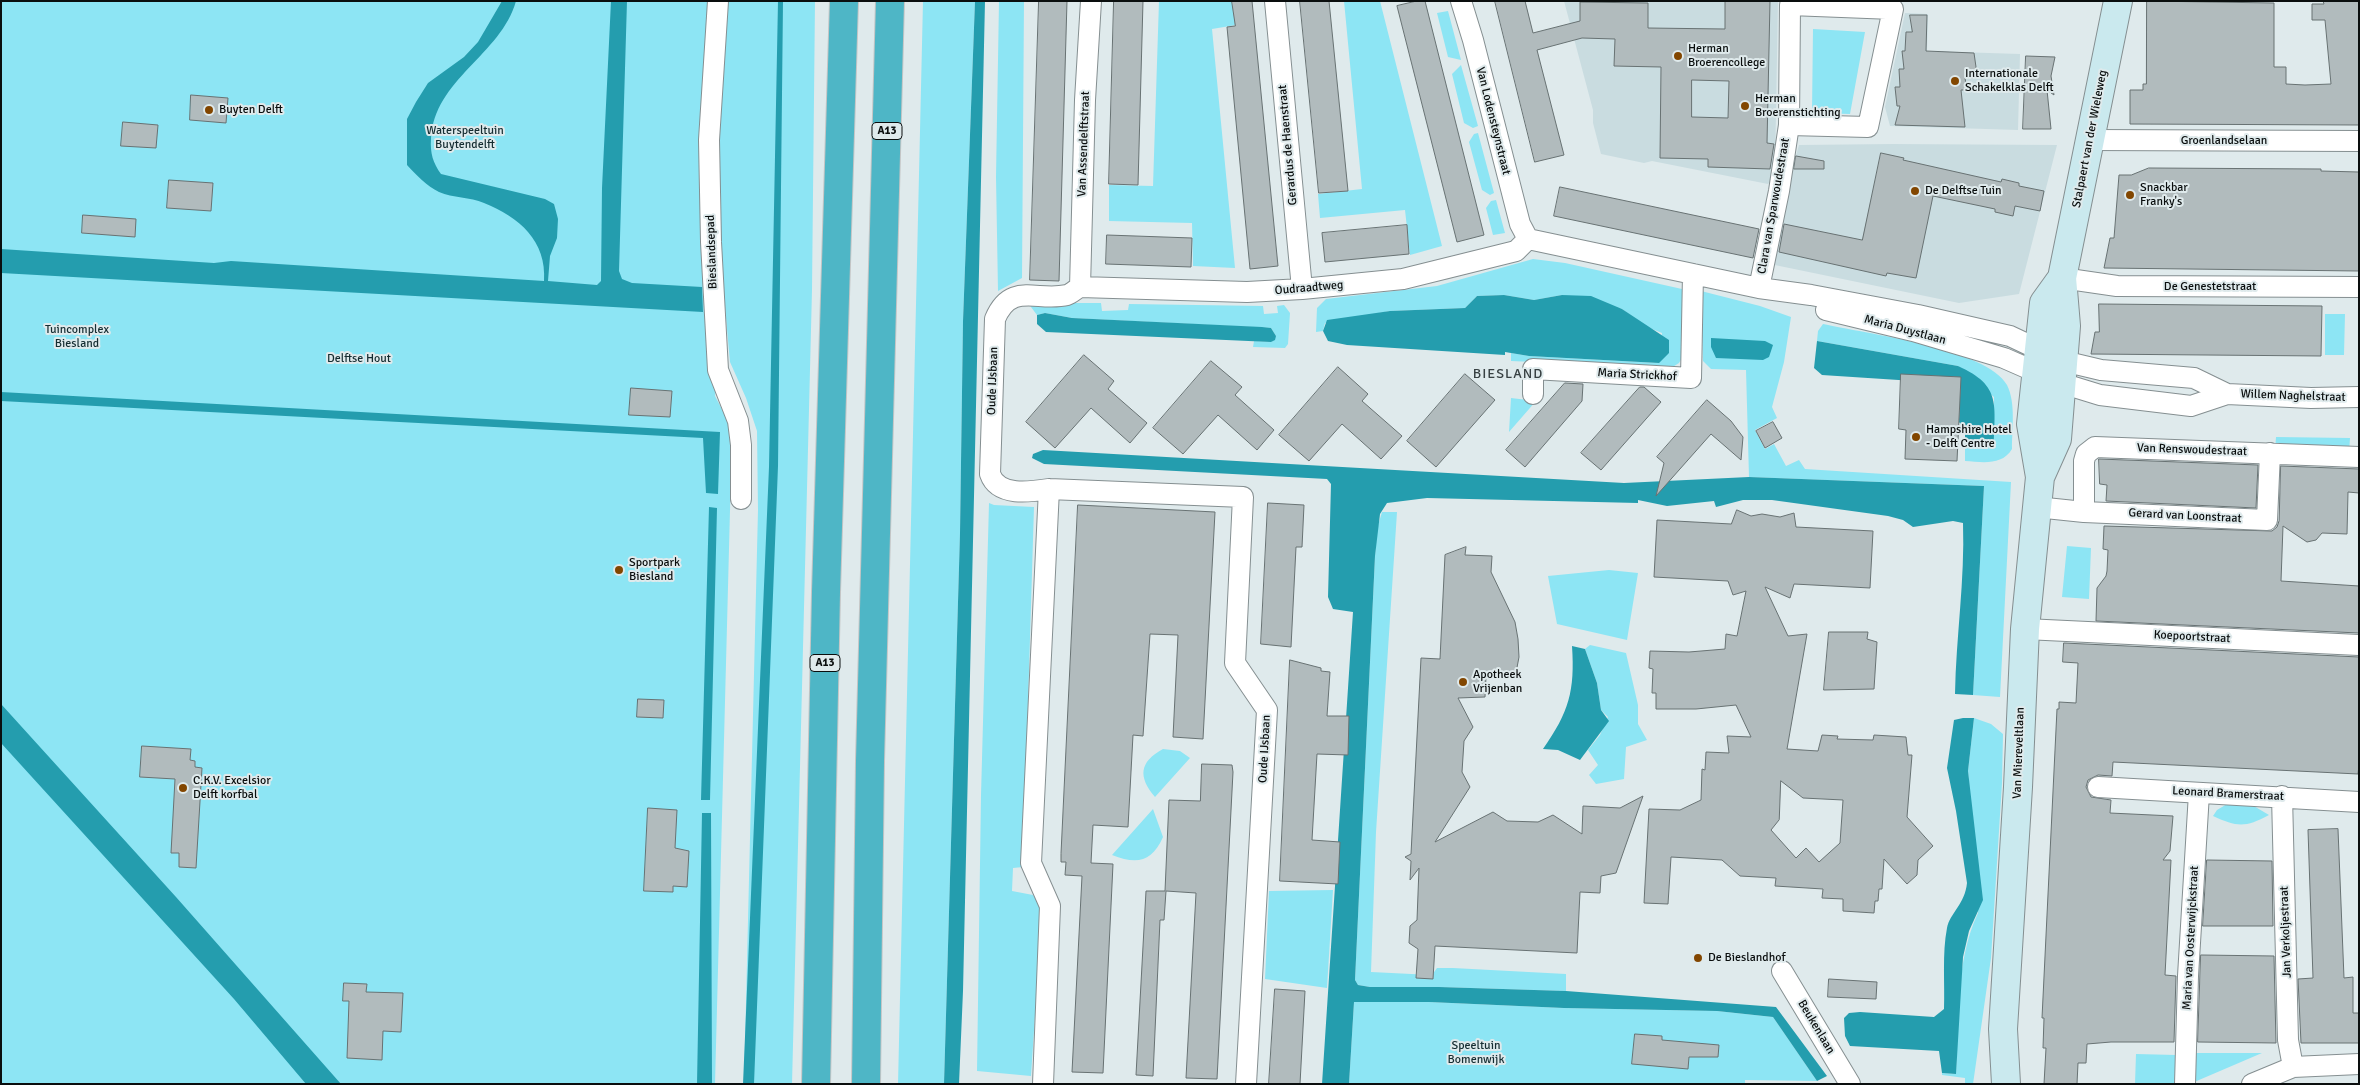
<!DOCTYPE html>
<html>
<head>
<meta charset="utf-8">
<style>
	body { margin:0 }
	#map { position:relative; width:2360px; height:1085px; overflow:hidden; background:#dfeaec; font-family:Signika,sans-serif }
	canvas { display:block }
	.frame { position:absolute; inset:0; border:2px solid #0a0e0e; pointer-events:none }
</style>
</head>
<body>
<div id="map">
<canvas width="2360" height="1085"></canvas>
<div class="frame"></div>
</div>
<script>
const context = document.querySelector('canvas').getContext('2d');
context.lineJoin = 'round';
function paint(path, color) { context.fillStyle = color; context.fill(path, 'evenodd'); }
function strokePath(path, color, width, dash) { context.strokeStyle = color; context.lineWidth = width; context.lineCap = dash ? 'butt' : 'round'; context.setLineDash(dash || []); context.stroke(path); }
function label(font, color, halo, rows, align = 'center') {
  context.font = font + ' Signika,sans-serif'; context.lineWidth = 4; context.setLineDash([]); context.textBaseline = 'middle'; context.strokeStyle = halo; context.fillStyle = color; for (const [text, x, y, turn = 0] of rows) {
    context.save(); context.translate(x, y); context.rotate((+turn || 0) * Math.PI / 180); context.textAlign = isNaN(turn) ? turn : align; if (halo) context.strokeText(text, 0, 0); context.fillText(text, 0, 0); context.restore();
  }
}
paint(new Path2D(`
	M1564 1H1778L1775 169 1771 181 1768 184 1652 161 1644 163 1601 154 1593 123V110Z
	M1905 13 1928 14 1927 51 2020 54 2018 130 1890 126 1885 107Z
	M1893 144 2057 145 2019 294 1959 303 1765 263 1799 145Z`), '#c9dce0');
paint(new Path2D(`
	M1 1H815L812 290 792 1084H744L758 510 757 431 746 398 730 362 724 296 715 396 726 417 732 434 715 1084H1Z
	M923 1H975L963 321 960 533 944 1084H898Z
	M999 1H1024L1022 278 998 291 996 177Z
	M1159 1 1232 2 1236 25 1212 29 1235 268 1193 266 1192 223 1109 221V185L1153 186Z
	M1344 1H1380L1442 246 1410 255 1405 210 1320 218 1318 194 1362 189Z
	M1448 11 1461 60 1448 57 1437 13Z
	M1813 29 1865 32 1850 114 1812 113Z
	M1461 65 1478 126 1473 128 1464 123 1452 74Z
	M1478 133 1494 193 1490 195 1482 190 1469 142 1474 134Z
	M1496 200 1505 233 1493 235 1486 208 1491 201Z
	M1533 259 1565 263 1682 289 1683 356 1679 363 1671 368 1511 361V353L1529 356 1659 363 1662 333 1647 327 1622 309 1562 295 1534 300 1504 295 1477 296 1465 308 1390 311 1325 323 1323 331 1316 332 1317 308 1326 299 1437 286Z
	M1701 291 1760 306 1791 317 1784 362 1772 407 1777 418 1755 430 1765 449 1774 444 1786 466 1799 460 1805 469 2011 482 2000 697 1973 695 1984 486 1749 477 1746 370 1711 369 1703 361Z
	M1028 303H1101L1102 311 1128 310 1129 304 1263 306 1264 314 1278 313 1277 306 1284 305 1290 313 1288 344 1285 348 1253 347 1254 341 1271 342 1276 336 1271 328 1072 318 1045 313 1037 315Z
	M2325 314H2345L2344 355H2325Z
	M1823 324C1863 333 1988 349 2007 385 2016 403 2012 429 2012 449 2002 466 1982 462 1965 461V448H1994V397L1958 366 1817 341 1818 331Z
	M1511 398 1536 401 1509 432Z
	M2276 437 2350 438 2349 453 2275 451Z
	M989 503 994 505 1034 507 1023 867 1013 868 1012 891 1033 895 1042 908 1031 1076 977 1071 981 795Z
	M1382 512H1397L1376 832 1371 972 1432 975 1437 968H1453L1566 974V991L1439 987H1370L1358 985 1355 980 1375 556 1377 529Z
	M2067 546 2091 548 2089 599 2062 597Z
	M1609 570 1638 573 1627 640 1557 624 1548 576Z
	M1590 645 1626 653 1638 705V724L1647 740 1626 747 1624 779 1596 784 1589 775 1598 765 1588 750 1600 735 1608 717 1601 710 1597 683 1585 649Z
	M1974 718 1991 724 2003 734 2002 783 1991 958 1973 1084H1965V1078L1942 1075V1073L1956 1074C1959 1021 1955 962 1978 913L1968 771Z
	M1163 749 1180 751 1190 758 1155 797C1138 777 1139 762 1163 749Z
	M2232 801 2247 802 2269 815C2245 828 2237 827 2213 816L2217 810Z
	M1153 809 1163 837C1152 862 1137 865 1112 855Z
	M1333 890 1327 988 1265 979 1269 891Z
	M1354 1002H1429L1564 1008 1717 1011 1773 1017 1817 1081 1745 1080V1084H1349Z
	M2193 1053H2262L2192 1083Z
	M2136 1054 2176 1055 2174 1084H2135Z`), '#8de5f4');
paint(new Path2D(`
	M502 1H516C501 55 434 79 431 139 430 153 433 163 441 174L545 199 554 204 558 219 557 238 550 256 548 281 597 285 601 281 602 188 611 1H627L619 271 622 279 632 283 702 287 703 312 1 273V249L214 263 231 261 544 281C547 241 519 217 484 203 470 197 453 198 439 192 427 186 416 175 407 165V119L416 102 428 83 464 57 478 42Z
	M778 1H783L778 466 754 1084H743L769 467Z
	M975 1H985L963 991 959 1084H944L960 533 963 321Z
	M1504 295 1534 300 1562 295 1591 296 1622 309 1669 340V353L1659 363 1529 356 1505 352V355L1347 345 1328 341 1323 331 1327 320 1390 311 1465 308 1477 296Z
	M1045 313 1072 318 1262 327 1271 328 1276 336 1275 340 1271 342 1046 332 1037 324V315Z
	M1711 338 1765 341 1773 345 1769 357 1763 360 1716 358 1711 347Z
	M1817 341 1958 366C2003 386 1994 406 1994 448H1965V430L1959 422 1960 384 1822 375 1814 368Z
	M1 392 720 432 718 494 706 493 703 438 1 401Z
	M1043 450 1624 483 1749 477 1984 486 1973 695 1955 694C1956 637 1965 580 1963 523L1953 521 1913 527 1903 520 1888 516 1772 500H1743L1716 507 1714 501 1667 506 1638 500V503L1427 498 1387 503 1380 514 1375 556 1355 980 1358 985 1370 987H1439L1566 991 1776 1007 1827 1076 1817 1081 1773 1017 1717 1011 1564 1008 1429 1002H1354L1349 1084H1322L1353 612 1333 609 1328 597 1331 484 1327 479 1044 464 1032 458 1033 454Z
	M709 507 717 508 710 800H701Z
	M1572 646 1585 649 1597 683 1601 710 1609 721 1580 760 1558 750 1543 749C1569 712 1575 691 1572 646Z
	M1 704 176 897 341 1084H306L234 999 1 743Z
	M1963 718H1974L1968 771 1983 900 1969 931 1963 957 1956 1074 1942 1073 1939 1051 1850 1046 1845 1036 1844 1018 1849 1013 1860 1012 1934 1017 1944 1009C1945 984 1942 953 1947 928 1950 913 1965 904 1967 883L1956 811 1947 768 1954 720Z
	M702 813H711L712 1084H697Z`), '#249dae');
const building = new Path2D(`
	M1039 1H1067L1059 281 1030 280Z
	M1114 1H1143L1138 185 1109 184Z
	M1232 1H1252L1278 266 1250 269 1227 27 1235 26Z
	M1300 1H1329L1348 191 1319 193Z
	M1417 1H1425L1484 235 1457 242 1397 6Z
	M1495 1H1525L1533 33 1580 21V2L1648 3V28L1725 29V1H1770L1767 143 1774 144 1770 169 1708 167V159L1660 158 1661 67 1614 66 1615 39 1582 38 1537 50 1564 155 1535 162ZM1692 80 1729 81 1728 118 1692 117Z
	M2147 1 2274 3V67H2286V84L2305 85 2331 84 2325 20H2312V4H2324L2323 1H2359V125L2130 124V90H2143V84H2146Z
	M1910 15H1927L1926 51 1974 53 1976 67 1973 78H1965L1967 90H1961L1965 127 1895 125 1900 106H1897L1895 87H1900L1899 69H1904L1902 51H1905L1906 32H1912Z
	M2026 56 2055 57 2051 76 2054 95 2047 90 2051 129H2023Z
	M191 95 228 98 226 123 190 120Z
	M123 122 158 125 156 148 121 146Z
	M1881 153 1904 158 1903 160 2001 182 2002 179 2019 183V186L2044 191 2040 211 2015 206 2013 216 1995 212V209L1933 196 1916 278 1887 273 1886 276 1779 252 1784 224 1862 240Z
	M1796 156 1824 161V169H1794Z
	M2149 168 2321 169V171L2359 172V271L2104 268 2110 238H2114L2119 175H2131Z
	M169 180 213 183 211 211 167 208Z
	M1560 187 1759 229 1753 258 1554 216Z
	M83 215 136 219 135 237 82 233Z
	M1407 225 1409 254 1325 262 1322 233Z
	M1107 235 1192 238 1191 267 1106 264Z
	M2099 304 2322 306 2321 356 2091 354 2095 332H2099Z
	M1084 355 1114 381 1108 389 1147 423 1130 443 1091 408 1055 448 1026 422Z
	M1211 361 1242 387 1235 395 1274 430 1257 450 1218 415 1183 454 1153 428Z
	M1338 367 1368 394 1362 401 1402 436 1381 459 1342 424 1309 461 1279 435Z
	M1465 374 1495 400 1436 467 1407 441Z
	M1901 374 1961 377 1957 461 1905 459 1906 430 1899 429Z
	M1565 383 1583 384 1582 401 1525 467 1506 450Z
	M1640 387H1644L1661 402 1601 470 1581 453Z
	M631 388 672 391 670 417 629 415Z
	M1707 400 1731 421 1743 437 1741 460 1711 434 1656 496 1664 463 1657 457Z
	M1773 422 1782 438 1765 448 1756 431Z
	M2099 459 2258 465 2256 508 2106 501 2107 485 2100 484Z
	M2281 466 2359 469V493L2348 492 2347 534 2322 533 2316 540 2307 542 2283 526 2281 581 2359 586V633L2096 621 2097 588 2106 576 2107 571 2108 550 2103 549 2104 526 2272 531 2277 527 2279 521Z
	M1268 503 1304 505 1302 547H1296L1291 647 1261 644Z
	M1078 505 1215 512 1203 739 1173 737 1178 635 1150 634 1143 736 1133 735 1128 827 1093 825 1091 863 1113 864 1103 1073 1072 1072 1082 876 1065 875 1066 862H1061V854Z
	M1737 510 1751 516 1762 514 1780 517 1794 513 1796 527 1873 531 1870 588 1794 584 1790 598 1765 587 1788 636 1807 634 1787 749 1818 751 1822 735 1838 736 1837 739 1873 740 1874 735 1906 737 1908 755H1912L1907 817 1933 846 1918 860 1917 875 1907 884 1884 859 1882 889H1879L1878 901H1875L1874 913 1843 911V899L1822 898 1823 889 1775 886 1776 878 1740 876 1722 860 1671 857 1668 904 1644 903 1649 809 1680 810 1701 800 1702 769 1705 770 1706 752 1729 753 1727 736 1751 737 1736 705 1696 709H1656V693H1652L1653 669 1649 668 1650 651 1689 652 1725 649 1726 634 1737 636 1746 591 1733 595 1728 581 1654 577 1657 520 1731 524ZM1781 781 1803 798 1843 800 1840 843 1819 862 1806 848 1796 858 1771 830 1779 820Z
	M1466 547 1465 555 1492 556 1491 572 1515 622 1518 639 1519 657 1515 678 1486 677 1485 697 1458 698 1473 727 1464 741 1462 772 1470 787 1435 842 1493 812 1507 821 1538 822 1553 815 1582 834 1583 806 1620 808 1643 796 1616 873 1601 876 1600 893 1580 892 1577 953 1435 946 1433 979 1416 978 1418 949 1409 943 1410 926 1417 920 1419 868 1410 880 1411 861 1405 857 1411 854 1421 658 1440 659 1445 555Z
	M1829 632H1868L1867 639 1877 642 1874 689 1824 690Z
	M2064 643 2359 657V765L2358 774 2113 762 2112 776 2098 775 2088 780 2086 787 2091 797 2111 800 2110 813 2173 816 2170 851 2163 860H2171L2165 975 2176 976 2174 1042H2111L2087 1044 2086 1063H2078L2077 1084H2044L2046 1048H2043L2044 1018H2042L2057 709H2059V702L2076 703 2078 663 2063 662Z
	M1290 660 1321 668V671L1330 672 1327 716H1349L1348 755 1317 754 1312 840 1340 842 1338 884 1280 881Z
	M638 699 664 700 663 718 637 717Z
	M142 746 191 749 190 760 195 761V767L202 768 196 868 179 867V853H171L175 779 140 777Z
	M1202 764 1232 765 1233 772 1217 1079 1186 1078 1196 893 1166 891 1164 920H1160L1153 1076 1136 1075 1146 891H1165L1169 800 1200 801Z
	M648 808 677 810 675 848 689 851 687 887 673 886V892L644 891Z
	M2338 829 2344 978 2353 977V1013H2359V1043H2301L2298 979 2313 978 2308 830Z
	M2207 860 2272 861 2273 926H2203Z
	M2201 955 2274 956 2276 1043 2198 1042Z
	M1829 979 1877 982 1876 999 1828 997Z
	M344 983 367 984 366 992 403 993 401 1032 383 1031 382 1060 347 1058 349 1001H343Z
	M1275 989 1305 991 1300 1084H1269Z
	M1635 1034 1662 1036V1040L1719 1045 1718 1057H1689L1688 1069 1632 1064Z`);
paint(building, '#b1bbbd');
strokePath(building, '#687273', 1);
const street = new Path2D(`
	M718 1 709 140 711 242 718 370 738 421 741 445V499
	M1275 1 1302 289
	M1461 1 1473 40 1520 224 1528 239
	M2090 140 2359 141
	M1528 239 1759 288 1811 295 1918 315 2010 336 2063 361 2101 370 2194 378 2227 394
	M2062 278 2117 286 2359 287
	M1080 287C1076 289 1071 294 1067 295 1037 302 1011 281 995 319L990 474C998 497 1030 492 1049 489L1243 497 1235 663 1267 710 1246 1084
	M1080 287 1247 292 1302 289 1403 279 1516 251 1528 239
	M1080 287 1085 100 1091 1
	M1759 288 1779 191 1789 125 1790 5 1893 9 1868 127 1789 125
	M1826 310 1913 331 2004 358 2061 383 2100 395 2191 406 2227 394 2311 398 2359 397
	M1533 394V369L1691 378 1693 274
	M2036 507 2084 512 2267 520 2270 453
	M2084 512V461L2086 454 2095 447 2359 457
	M2025 629 2359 645
	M2098 787 2359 802
	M2282 796 2288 1040 2293 1067
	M1782 971 1850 1084
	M1043 1084 1050 906 1031 863 1049 489
	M2185 1084 2188 976 2199 793
	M2252 1084 2293 1067 2359 1064`);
const secondary = new Path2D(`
	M2040 477 2057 439 2066 326 2062 278 2118 1
	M2006 1084 2003 1029 2018 787 2025 629 2040 477 2031 424 2044 303 2062 278`);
const highway = new Path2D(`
	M816 1084 826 592 844 1
	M866 1084 870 761 890 1`);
strokePath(street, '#858f91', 22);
strokePath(secondary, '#858f91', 30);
strokePath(highway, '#c4c5c5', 30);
strokePath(street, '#fff', 20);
strokePath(secondary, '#cae9ee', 28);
strokePath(highway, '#4eb6c6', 28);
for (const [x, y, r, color] of [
	[1678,56,5,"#824600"],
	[1955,81,5,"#824600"],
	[1745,106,5,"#824600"],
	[209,110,5,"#824600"],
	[1915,191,5,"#824600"],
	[2130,195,5,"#824600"],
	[1916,437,5,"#824600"],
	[619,570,5,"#824600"],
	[1463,682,5,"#824600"],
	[183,788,5,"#824600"],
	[1698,958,5,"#824600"]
]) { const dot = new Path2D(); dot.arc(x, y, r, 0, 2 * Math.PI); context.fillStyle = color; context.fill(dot); strokePath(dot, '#dfeaec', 2); }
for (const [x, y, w] of [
	[887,131,30],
	[825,663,30]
]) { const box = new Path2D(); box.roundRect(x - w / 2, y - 8.5, w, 17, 4); context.fillStyle = '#dfeaec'; context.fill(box); strokePath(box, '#0a0e0e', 1); }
label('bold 11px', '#0a0e0e', null, [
	["A13",887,131],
	["A13",825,663]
]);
label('12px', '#0a0e0e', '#dfeaec', [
	["Herman",1688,49],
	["Broerencollege",1688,63],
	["Internationale",1965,74],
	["Schakelklas Delft",1965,88],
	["Herman",1755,99],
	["Broerenstichting",1755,113],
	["Buyten Delft",219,110],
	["Snackbar",2140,188],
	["Franky's",2140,202],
	["De Delftse Tuin",1925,191],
	["Hampshire Hotel",1926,430],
	["- Delft Centre",1926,444],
	["Sportpark",629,563],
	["Biesland",629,577],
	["Apotheek",1473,675],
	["Vrijenban",1473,689],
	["C.K.V. Excelsior",193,781],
	["Delft korfbal",193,795],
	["De Bieslandhof",1708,958]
], 'left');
label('12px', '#0a0e0e', '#dfeaec', [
	["Van Lodensteynstraat",1493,121,76],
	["Stalpaert van der Wieleweg",2090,139,-79],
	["Groenlandselaan",2224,141],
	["Van Assendelftstraat",1084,144,-88],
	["Gerardus de Haenstraat",1288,145,-95],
	["Clara van Sparwoudestraat",1774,206,-80],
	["Bieslandsepad",712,252,-92],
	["De Genestetstraat",2210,287],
	["Oudraadtweg",1309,288,-5],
	["Maria Duystlaan",1905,330,15],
	["Maria Strickhof",1637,375,3],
	["Oude IJsbaan",993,381,-88],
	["Willem Naghelstraat",2293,396,2],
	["Van Renswoudestraat",2192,450,2],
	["Gerard van Loonstraat",2185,516,3],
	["Koepoortstraat",2192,637,3],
	["Oude IJsbaan",1265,749,-87],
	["Van Miereveltlaan",2019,753,-88],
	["Leonard Bramerstraat",2228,794,3],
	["Jan Verkoljestraat",2286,932,-92],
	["Maria van Oosterwijckstraat",2191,938,-87],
	["Beukenlaan",1816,1027,59]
]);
label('12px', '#152d32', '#dfeaec', [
	["Waterspeeltuin",465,131],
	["Buytendelft",465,145],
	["Tuincomplex",77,330],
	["Biesland",77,344],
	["Delftse Hout",359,359],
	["Speeltuin",1476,1046],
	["Bomenwijk",1476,1060]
]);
context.letterSpacing = '1px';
label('14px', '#384143', '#dfeaec', [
	["BIESLAND",1508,374]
]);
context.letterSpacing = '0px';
</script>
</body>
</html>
